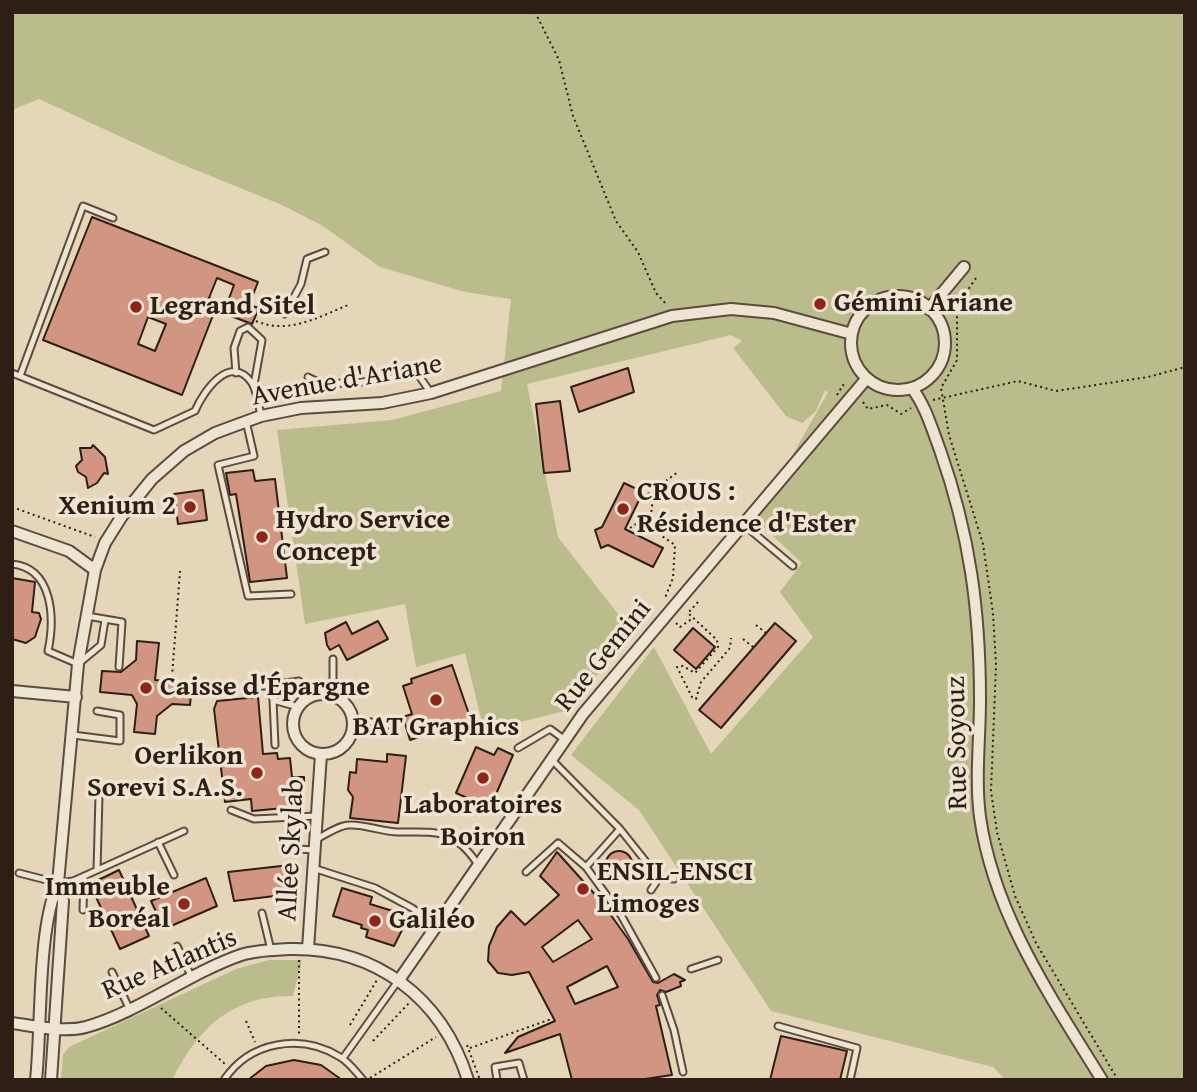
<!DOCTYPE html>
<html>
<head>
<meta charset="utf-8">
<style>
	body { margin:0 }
	#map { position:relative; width:1197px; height:1092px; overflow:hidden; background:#e5d5b9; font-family:"Gentium Book Plus",serif }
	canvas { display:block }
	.frame { position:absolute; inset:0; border:14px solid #2d1f16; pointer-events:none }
</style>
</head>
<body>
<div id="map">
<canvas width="1197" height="1092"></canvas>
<div class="frame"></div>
</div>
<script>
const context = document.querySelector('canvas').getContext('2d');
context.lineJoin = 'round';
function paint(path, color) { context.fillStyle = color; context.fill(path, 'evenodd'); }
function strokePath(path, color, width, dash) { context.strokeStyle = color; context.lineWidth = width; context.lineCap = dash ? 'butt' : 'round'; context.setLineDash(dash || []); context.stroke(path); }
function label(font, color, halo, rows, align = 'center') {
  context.font = font + ' "Gentium Book Plus",serif'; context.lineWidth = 7; context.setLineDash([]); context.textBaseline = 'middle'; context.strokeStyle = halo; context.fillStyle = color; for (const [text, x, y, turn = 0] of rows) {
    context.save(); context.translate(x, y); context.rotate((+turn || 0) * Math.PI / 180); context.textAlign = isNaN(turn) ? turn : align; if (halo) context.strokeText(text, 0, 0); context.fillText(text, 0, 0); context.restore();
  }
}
paint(new Path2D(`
	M12 12H1185V1080H1006L993 1067 771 1011 639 810 571 755 654 647 711 754 813 637 780 592 802 563 756 520 828 392 825 390 816 411 802 423 786 416 733 348 742 341 731 335 527 384 558 537 632 632 569 710 484 731 465 653 416 667 405 604 305 624 277 430 392 420 501 391 511 299 465 292 380 267 323 226 282 205 169 159 39 99 12 110Z
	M269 960H302L293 996C232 995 198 1028 172 1080H61L63 1055 69 1047 236 969Z`), '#babc8b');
const building = new Path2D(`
	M92 217 258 282 249 305 259 308 252 324 215 310 182 395 43 340ZM217 278 234 285 227 304 209 298ZM148 317 166 324 155 351 138 344Z
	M628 368 634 392 579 412 571 387Z
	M560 401 570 471 544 473 536 404Z
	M93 445 105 457 108 474 104 473 97 483 88 488 86 477 78 472 76 466 82 460 80 448H91Z
	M253 470 255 481 275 479 287 578 250 582 236 494 230 495 226 473Z
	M624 483 643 492 625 529 663 548 653 567 608 545 601 548 595 530 602 527Z
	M203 490 207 520 178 524 174 494Z
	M12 578 35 582 32 612 39 613 41 619 35 637 26 643 12 639Z
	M378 621 388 639 347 660 339 645 330 650 327 645 325 633 346 622 352 634Z
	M775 623 796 641 721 728 699 710Z
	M693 628 715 647 696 669 674 650Z
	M137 641 159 643 155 680 192 684 190 705 172 704 157 716 155 734 134 732 137 704 132 695 100 692 102 671 121 672 136 660Z
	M452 665 471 720 410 740 403 717 412 714 403 686 412 683 411 679Z
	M258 697 263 754 277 753 278 759 290 758 292 777H304V786L293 787 295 807 252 811 251 799 225 802 214 709 217 701Z
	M476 747 494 755 498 748 513 755 490 808 456 793Z
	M387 754 406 756 398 823 350 818 353 797 348 790 350 772 356 773 357 759 387 762Z
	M606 864a13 13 0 1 1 26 0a13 13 0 1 1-26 0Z
	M557 852 600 900 628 939 653 982 658 983 674 974 685 980 680 982 681 986 666 992 660 990 657 995 660 1005 656 1006 672 1075 638 1080H572L560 1034 505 1053 518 1037 555 1021 529 972 512 975 498 973 488 961 489 946 497 927 511 911 525 925 559 895 540 876ZM578 920 592 939 553 962 542 947ZM607 966 618 987 575 1004 567 987Z
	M290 865 291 894 234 901 228 872Z
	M119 870 149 936 120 949 90 884Z
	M206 878 217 906 164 929 151 901Z
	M342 888 372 897 370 904 409 916 394 946 366 937 368 930 361 928 362 925 333 916Z
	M781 1036 847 1051 840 1080H770Z
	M294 1060 321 1065 342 1080H248L266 1066Z`);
paint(building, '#d19582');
strokePath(building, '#2d1f16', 2);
const lane = new Path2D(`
	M285 314 301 284 307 259 325 252
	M12 373 154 430 195 411C203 392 230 352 252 383 257 392 259 406 261 416
	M236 373 234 348 240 331 248 327 262 340 254 385
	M20 376 83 206 113 218
	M308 377C329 391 392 378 417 373L431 393
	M246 421 254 456 218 465 248 596 291 594
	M743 524 793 566
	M12 564C53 568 55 618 48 651L78 664 101 645 105 620
	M87 616 122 622 119 667
	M333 659V696
	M269 686 273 700 298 707
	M249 688 299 681
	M273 700 275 745
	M352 719 395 726
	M73 735 120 741V715L97 711
	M518 748 550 729 565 740
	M551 759 620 829 659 878 674 879
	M231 810 254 819 316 816
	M620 829 586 867 621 915 656 978
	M315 840C325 835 339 825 349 825 365 824 382 832 398 832 436 832 453 828 477 863
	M158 842 174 875
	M298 849 314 850
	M313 868 375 888 412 908 435 924
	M97 870 99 796
	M526 872 558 843 586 867
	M19 873 58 883 73 881 184 831
	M651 890 659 878
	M83 910 84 876
	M262 913 271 950
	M177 946 192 978
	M691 969 718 960
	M112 972 129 1008
	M662 995 674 1030 683 1072
	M778 1026 857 1048 850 1080
	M343 1058 398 981
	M224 1080C250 1041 301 1033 340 1057 349 1062 356 1072 363 1080
	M497 1080 495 1067 519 1063 524 1080`);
const street = new Path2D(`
	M851 343a47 47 0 1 1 94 0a47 47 0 1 1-94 0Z
	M929 309 964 267
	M912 388C926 407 932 429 940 450 970 535 980 611 980 700 980 739 975 778 980 817 994 915 1051 997 1102 1080
	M12 531 69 551 95 570
	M12 691 76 697
	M293 724a30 30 0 1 1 60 0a30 30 0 1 1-60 0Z
	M308 949 321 754
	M399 980 583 714 867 378
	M12 1023C35 1026 63 1033 86 1027 137 1013 191 972 241 955 256 950 273 950 289 949 375 947 442 997 468 1080
	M36 1080C42 1024 37 932 58 883L78 664 95 570 105 543 122 516 152 479 184 451 215 433 261 416 301 408 382 403 431 393 672 316 731 309 774 313 852 334
	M51 1080 63 901 58 883`);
strokePath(lane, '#5b4c3f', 9);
strokePath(street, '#5b4c3f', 14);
strokePath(new Path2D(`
	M535 12 559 60 573 116 616 221 638 252 656 293 667 305
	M976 278 957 306V360L941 388 949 435 983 544 993 613 996 665 991 791 997 832 1015 896 1036 943 1118 1080
	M256 321C287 335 319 317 348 305
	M837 395 843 385 846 387
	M933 400 1018 381 1056 391 1148 377 1185 367
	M863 402 868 409 887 405 901 414 911 408
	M648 494 678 472
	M12 507 95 537
	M640 521 675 545 673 578 665 598
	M630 528 651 514 654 490
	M698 602 688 613 717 640 718 647 695 673 683 666 677 667 692 697 696 699 701 682 730 648 731 638
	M676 623 680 627 693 618
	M756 625 766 633
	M743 639 753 647
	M172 677 180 571
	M299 960V1035
	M161 1008 225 1064
	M246 1021 255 1042
	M350 1025 377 980
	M373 1041 409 1003
	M467 1045 480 1080
	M470 1048 554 1018
	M370 1078 436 1037`), '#2d1f16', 2, [2, 3.5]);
strokePath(lane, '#eee4d2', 5);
strokePath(street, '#eee4d2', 10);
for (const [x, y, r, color] of [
	[820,304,7,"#8f2418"],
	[136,307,7,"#8f2418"],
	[190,507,7,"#8f2418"],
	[623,509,7,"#8f2418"],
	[262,537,7,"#8f2418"],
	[146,688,7,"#8f2418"],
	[436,700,7,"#8f2418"],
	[257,773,7,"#8f2418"],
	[483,778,7,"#8f2418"],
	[583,889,7,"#8f2418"],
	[184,904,7,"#8f2418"],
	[375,921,7,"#8f2418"]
]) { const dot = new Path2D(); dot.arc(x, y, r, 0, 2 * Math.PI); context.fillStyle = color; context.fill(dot); strokePath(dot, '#eee4d2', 2.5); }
label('bold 28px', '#2d1f16', '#eee4d2', [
	["Gémini Ariane",834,304],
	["Legrand Sitel",150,307],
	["CROUS :",637,493],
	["Résidence d'Ester",637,525],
	["Xenium 2",176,507,"right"],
	["Hydro Service",276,521],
	["Concept",276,553],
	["Caisse d'Épargne",160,688],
	["BAT Graphics",436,728,"center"],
	["Oerlikon",243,757,"right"],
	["Sorevi S.A.S.",243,789,"right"],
	["Laboratoires",483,806,"center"],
	["Boiron",483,838,"center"],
	["ENSIL-ENSCI",597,873],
	["Limoges",597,905],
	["Immeuble",170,888,"right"],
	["Boréal",170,920,"right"],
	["Galiléo",389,921]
], 'left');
label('28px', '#2d1f16', '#eee4d2', [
	["Avenue d'Ariane",347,381,-10],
	["Rue Gemini",604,656,-51],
	["Rue Soyouz",958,743,-91],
	["Allée Skylab",292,850,-87],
	["Rue Atlantis",170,965,-23]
]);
</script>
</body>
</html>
